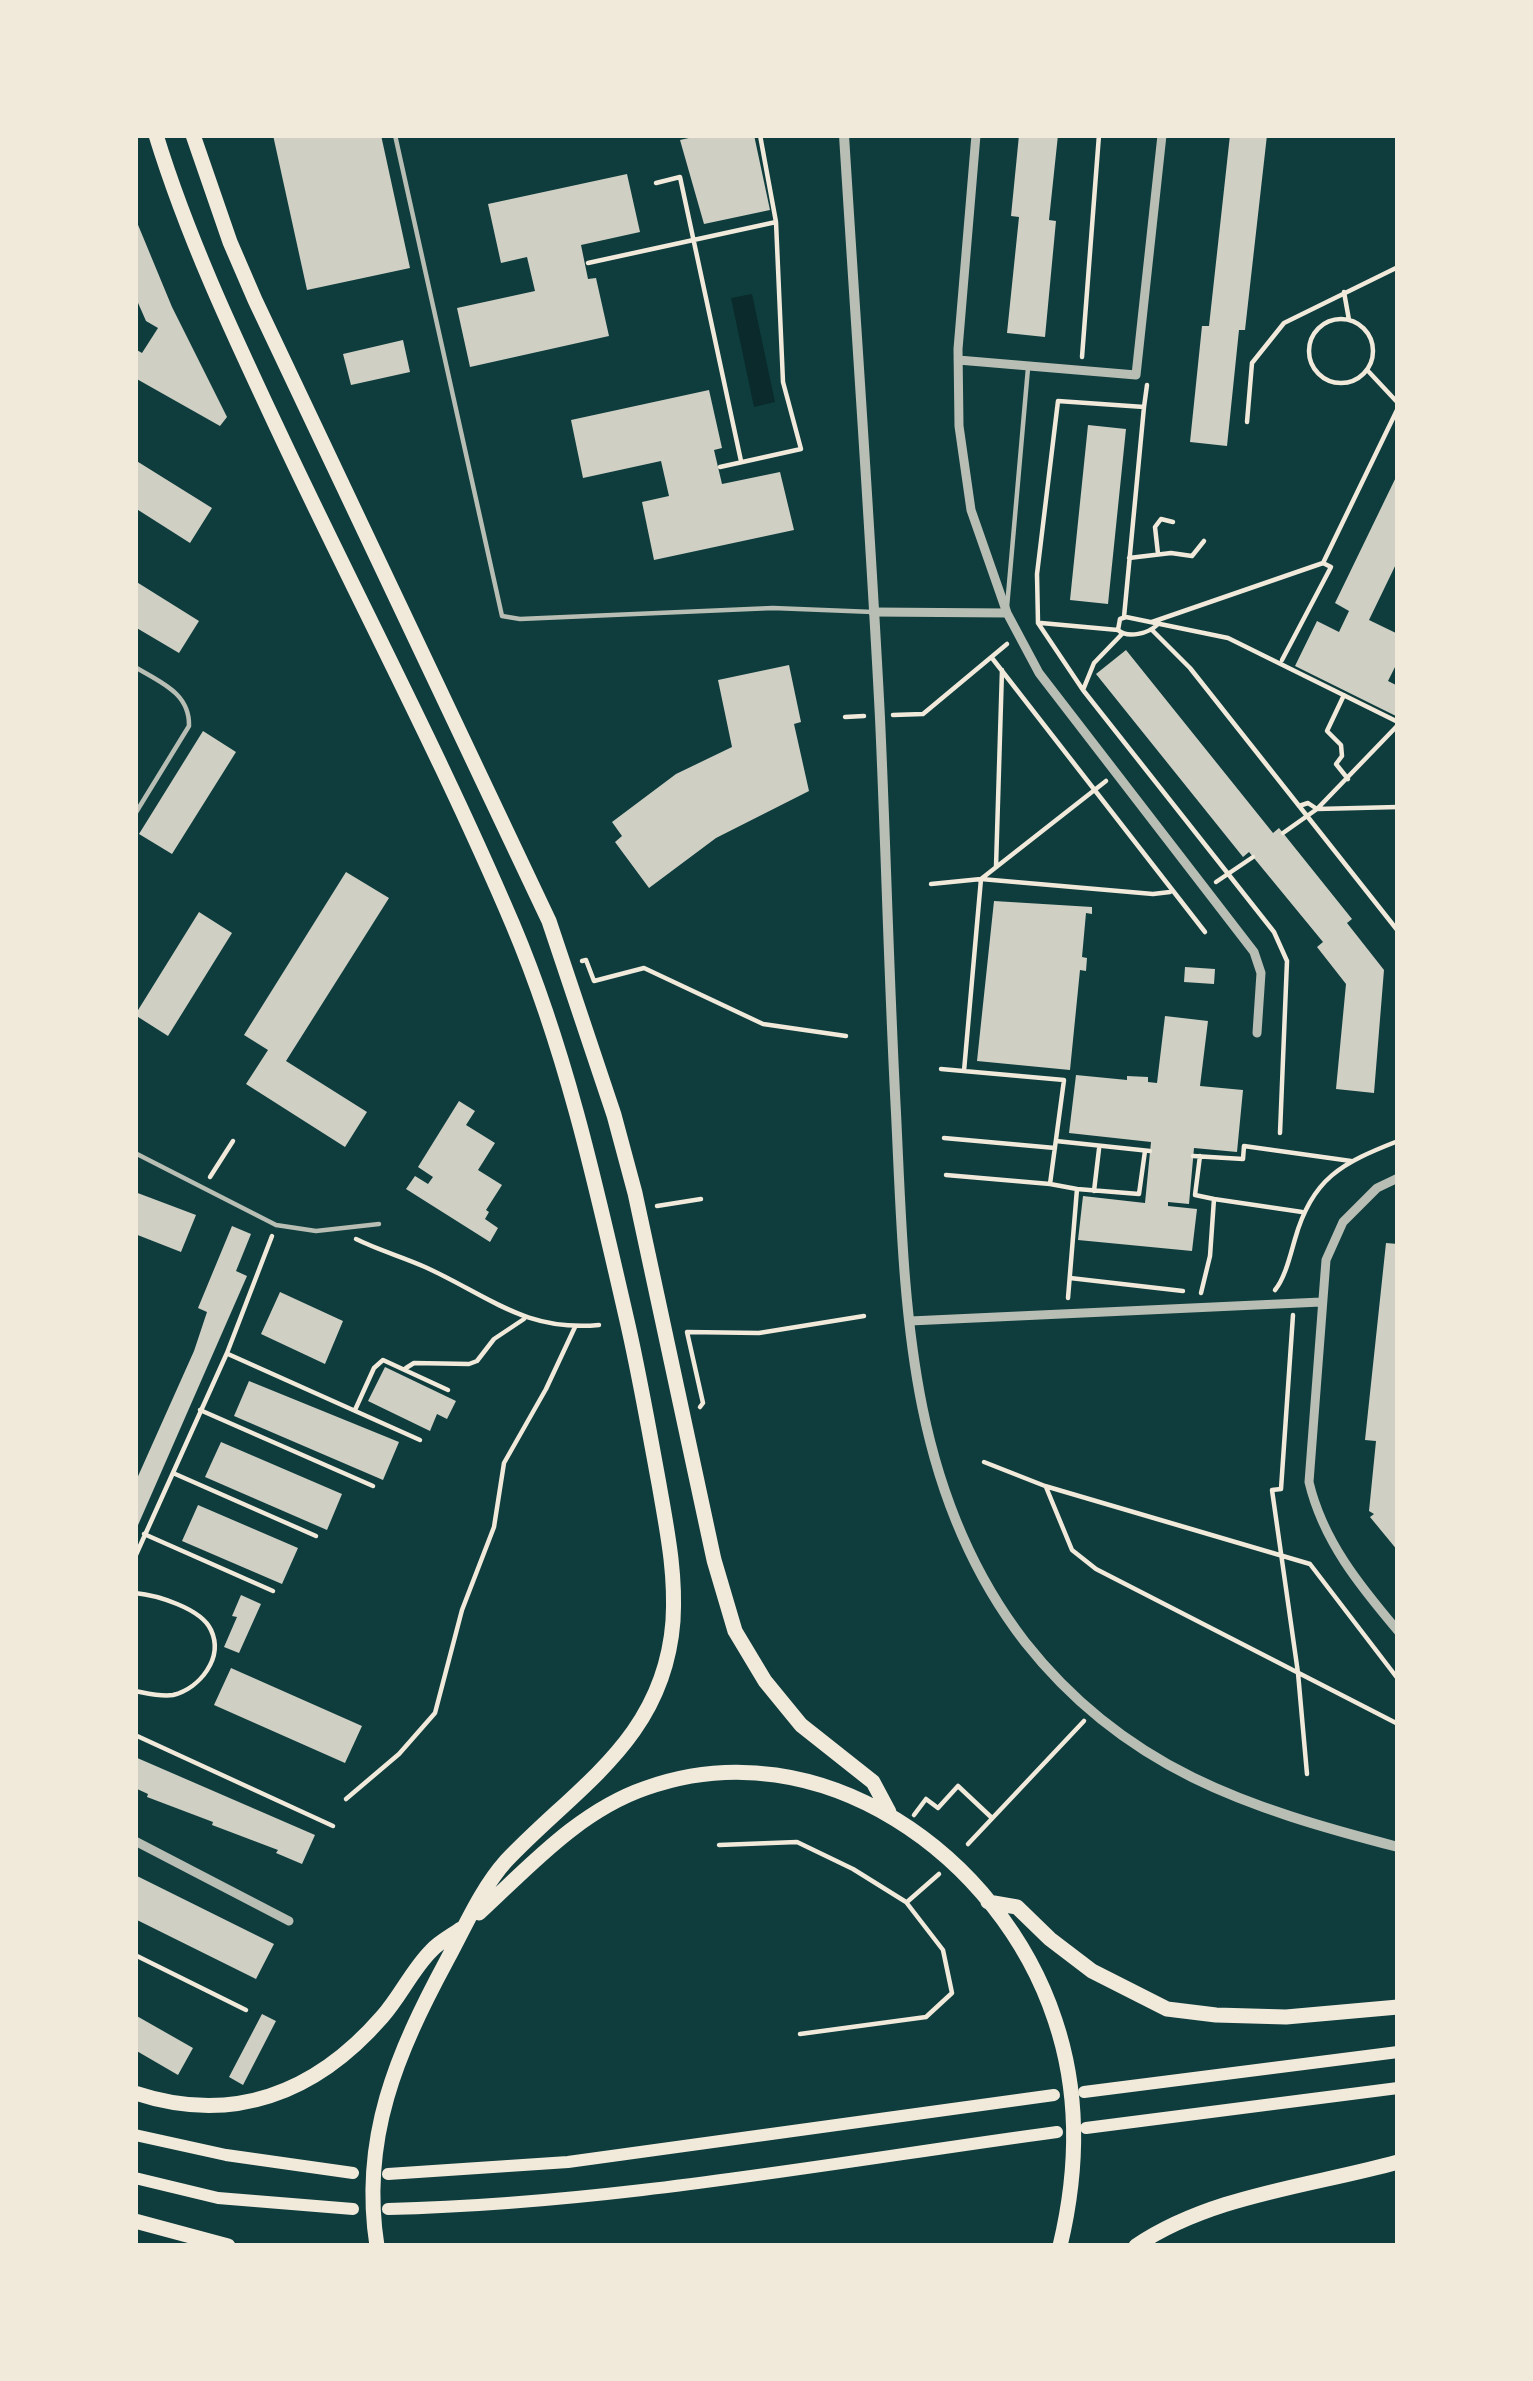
<!DOCTYPE html>
<html>
<head>
<meta charset="utf-8">
<style>
	body { margin:0 }
	#map { position:relative; width:1533px; height:2381px; overflow:hidden; background:#0f3d3e; font-family:"Public Sans",sans-serif }
	canvas { display:block }
	.frame { position:absolute; inset:0; border:138px solid #f1e9da; pointer-events:none }
</style>
</head>
<body>
<div id="map">
<canvas width="1533" height="2381"></canvas>
<div class="frame"></div>
</div>
<script>
const context = document.querySelector('canvas').getContext('2d');
context.lineJoin = 'round';
function paint(path, color) { context.fillStyle = color; context.fill(path, 'evenodd'); }
function strokePath(path, color, width, dash) { context.strokeStyle = color; context.lineWidth = width; context.lineCap = dash ? 'butt' : 'round'; context.setLineDash(dash || []); context.stroke(path); }
paint(new Path2D(`
	M752 294 775 402 754 407 731 298Z`), '#0a2a2b');
paint(new Path2D(`
	M273 135H381L410 268 307 290Z
	M702 135H754L770 210 704 224 680 140Z
	M1019 135H1058L1049 220 1056 221 1045 337 1007 333 1019 217 1011 216Z
	M1230 135H1267L1245 330H1239L1227 446 1190 442 1202 326H1209Z
	M627 174 640 232 581 245 588 279 596 278 609 336 470 367 457 308 535 291 527 257 501 263 488 204Z
	M136 220 172 307 227 417 220 426 135 378V349L142 353 158 328 146 321 135 296Z
	M403 340 410 372 351 385 343 354Z
	M709 390 722 448 714 450 722 484 780 472 794 530 654 560 642 502 669 496 661 461 583 478 571 420Z
	M1088 425 1126 429 1108 604 1070 600Z
	M135 460 212 508 190 543 135 508Z
	M1398 473V560L1369 620 1398 634V661L1388 681 1398 686V717L1295 666 1317 621 1339 632 1349 611 1335 603Z
	M135 581 199 621 179 653 135 627Z
	M1126 650 1273 833 1279 828 1352 919 1347 923 1384 970 1374 1093 1336 1089 1346 984 1317 947 1323 942 1249 852 1243 857 1096 674Z
	M789 665 801 722 794 724 809 791 716 838 649 888 615 842 622 836 612 822 676 774 732 747 718 680Z
	M203 731 236 752 172 854 139 834Z
	M346 872 389 898 286 1061 367 1112 345 1147 246 1084 268 1050 244 1035Z
	M994 901 1092 907V914L1086 913 1082 957 1087 958 1086 971 1080 970 1070 1070 977 1061Z
	M199 912 232 933 168 1036 135 1015Z
	M1185 967 1215 969 1214 984 1184 982Z
	M1165 1016 1208 1021 1200 1086 1243 1090 1237 1152 1194 1148 1189 1204 1168 1202V1206L1197 1209 1192 1251 1078 1240 1083 1196 1145 1203 1151 1142 1069 1133 1076 1075 1127 1080V1076L1148 1077V1082L1157 1083Z
	M459 1101 475 1111 466 1125 495 1143 478 1170 502 1185 486 1210 489 1212 485 1219 498 1228 490 1242 406 1189 415 1176 428 1184 433 1177 418 1167Z
	M135 1192 196 1215 181 1252 135 1234Z
	M232 1226 251 1234 236 1271 247 1276 135 1532V1483L194 1351 207 1312 198 1308Z
	M1386 1243 1398 1244V1551L1370 1517 1374 1514 1369 1511 1376 1441 1365 1440Z
	M280 1292 343 1321 325 1364 261 1334Z
	M385 1367 456 1401 447 1419 437 1414 430 1431 368 1401Z
	M249 1381 399 1442 383 1480 234 1416Z
	M221 1442 342 1494 327 1530 205 1477Z
	M198 1505 298 1548 282 1584 182 1541Z
	M241 1595 261 1604 239 1653 224 1647 237 1617 232 1616Z
	M231 1668 362 1726 345 1763 214 1705Z
	M135 1757 315 1835 302 1864 276 1853 278 1850 212 1825 213 1822 147 1797 148 1794 135 1788Z
	M135 1875 274 1944 256 1979 135 1919Z
	M262 2014 276 2021 243 2085 229 2077Z
	M135 2015 193 2048 178 2075 135 2050Z`), '#cfcfc3');
strokePath(new Path2D(`
	M656 183 680 177 741 461
	M588 263 776 222 760 135
	M1344 292 1349 320
	M1309 351a32 32 0 1 1 64 0a32 32 0 1 1-64 0Z
	M1082 357 1099 135
	M1369 372 1398 403
	M1147 385 1144 407 1058 401 1037 574 1038 623 1083 690 1274 932 1287 961 1280 1133
	M1247 422 1252 363 1284 323 1398 267
	M720 467 801 449 783 382 776 222
	M1158 554 1155 527 1161 519 1173 522
	M1129 558 1171 553 1192 556 1204 541
	M1124 617 1144 407
	M1152 622 1323 563 1398 408
	M1041 623 1118 630
	M1157 625C1149 633 1128 639 1118 630L1120 619 1126 617 1228 638 1398 722
	M1152 630 1190 668 1398 931
	M992 658 1205 932
	M1282 660 1331 567 1323 563
	M1083 690 1094 663 1122 634
	M1344 695 1327 731 1341 745 1342 756 1336 764 1348 779
	M893 715 923 714 1007 644
	M845 717 864 716
	M1299 806 1308 803 1317 809 1398 807
	M1283 833 1317 809 1398 725
	M996 867 1002 670
	M1216 882 1253 857
	M931 884 981 879 1153 894 1170 892
	M582 961 586 960 594 981 644 968 763 1024 846 1036
	M941 1069 1064 1080 1050 1184 946 1175
	M964 1071 981 879 1106 781
	M944 1138 1055 1148
	M1056 1141 1150 1151
	M1193 1156 1243 1159 1244 1146 1351 1161
	M1200 1156 1195 1195 1214 1199 1210 1256 1201 1293
	M210 1177 233 1141
	M1050 1184 1077 1189
	M1094 1191 1099 1149
	M1214 1199 1302 1212
	M657 1206 701 1199
	M356 1239C378 1250 403 1257 425 1267 489 1296 525 1332 599 1325
	M1070 1278 1183 1291
	M1275 1290C1285 1278 1290 1256 1295 1239 1312 1178 1342 1163 1398 1141
	M1068 1298 1077 1189 1139 1194 1145 1151
	M1293 1315 1281 1489 1272 1490 1298 1673 1307 1774
	M228 1354 420 1440
	M406 1368 414 1363 469 1364 477 1361 494 1339 524 1319
	M700 1407 703 1403 687 1332 759 1333 864 1316
	M200 1410 373 1486
	M355 1410 374 1368 383 1360 448 1390
	M984 1462 1045 1486 1310 1564 1398 1679
	M173 1473 316 1536
	M1046 1487 1072 1550 1096 1569 1398 1724
	M144 1534 273 1591
	M135 1557 227 1353 272 1236
	M135 1593C156 1595 201 1608 211 1630 224 1658 200 1688 173 1695 161 1697 146 1693 135 1691
	M135 1735 333 1826
	M346 1799 399 1754 435 1713 462 1610 494 1527 504 1463 546 1389 575 1327
	M914 1815 926 1799 938 1808 958 1786 992 1818
	M968 1844 1084 1721
	M719 1845 797 1842 853 1869 906 1902 943 1950 952 1993 926 2017 800 2034
	M907 1902 939 1874
	M135 1955 246 2010`), '#f1e9da', 4.5);
strokePath(new Path2D(`
	M395 135 502 616 520 619 773 608 873 612
	M1007 607 1028 368
	M135 667C160 682 190 693 189 726L135 814
	M135 1153 276 1225 316 1231 379 1224`), '#b8beb3', 4.5);
strokePath(new Path2D(`
	M976 135 958 349 959 426 971 510 1007 613 1039 673 1254 952 1261 973 1257 1033
	M958 360 1136 375 1162 135
	M873 612 1007 613
	M1398 1178 1377 1188 1343 1222 1326 1260 1309 1482C1323 1541 1360 1586 1398 1631
	M910 1321 1321 1302
	M135 1841 289 1921`), '#b8beb3', 9);
strokePath(new Path2D(`
	M844 135C856 329 870 523 880 718 886 850 889 982 896 1113 905 1299 905 1487 1025 1642 1125 1769 1248 1808 1398 1847`), '#b8beb3', 10);
strokePath(new Path2D(`
	M1084 2092 1398 2052
	M1086 2128 1398 2088
	M135 2135 226 2155 353 2173
	M388 2174 568 2162 1054 2095
	M135 2178 218 2198 353 2209
	M388 2209C612 2204 835 2162 1057 2132`), '#f1e9da', 12);
strokePath(new Path2D(`
	M156 135C188 239 234 336 280 434 357 598 442 758 513 925 567 1053 597 1190 628 1325 640 1378 649 1430 659 1484 667 1530 676 1573 673 1621 664 1739 578 1785 506 1861 481 1889 465 1927 447 1960 397 2053 360 2138 377 2246
	M193 135 230 242 255 300 549 921 614 1115 635 1193 714 1560 735 1631 765 1681 801 1725 873 1782 889 1812
	M988 1902 1017 1907 1050 1939 1092 1971 1167 2009 1216 2015 1286 2017 1398 2007
	M479 1913C530 1866 579 1811 646 1788 820 1726 1001 1856 1055 2020 1080 2094 1078 2171 1060 2246
	M135 2093C232 2125 315 2094 382 2017 400 1997 412 1970 431 1951 439 1942 451 1936 461 1929
	M135 2221 228 2246
	M1136 2246C1211 2195 1312 2186 1398 2162`), '#f1e9da', 15);
</script>
</body>
</html>
